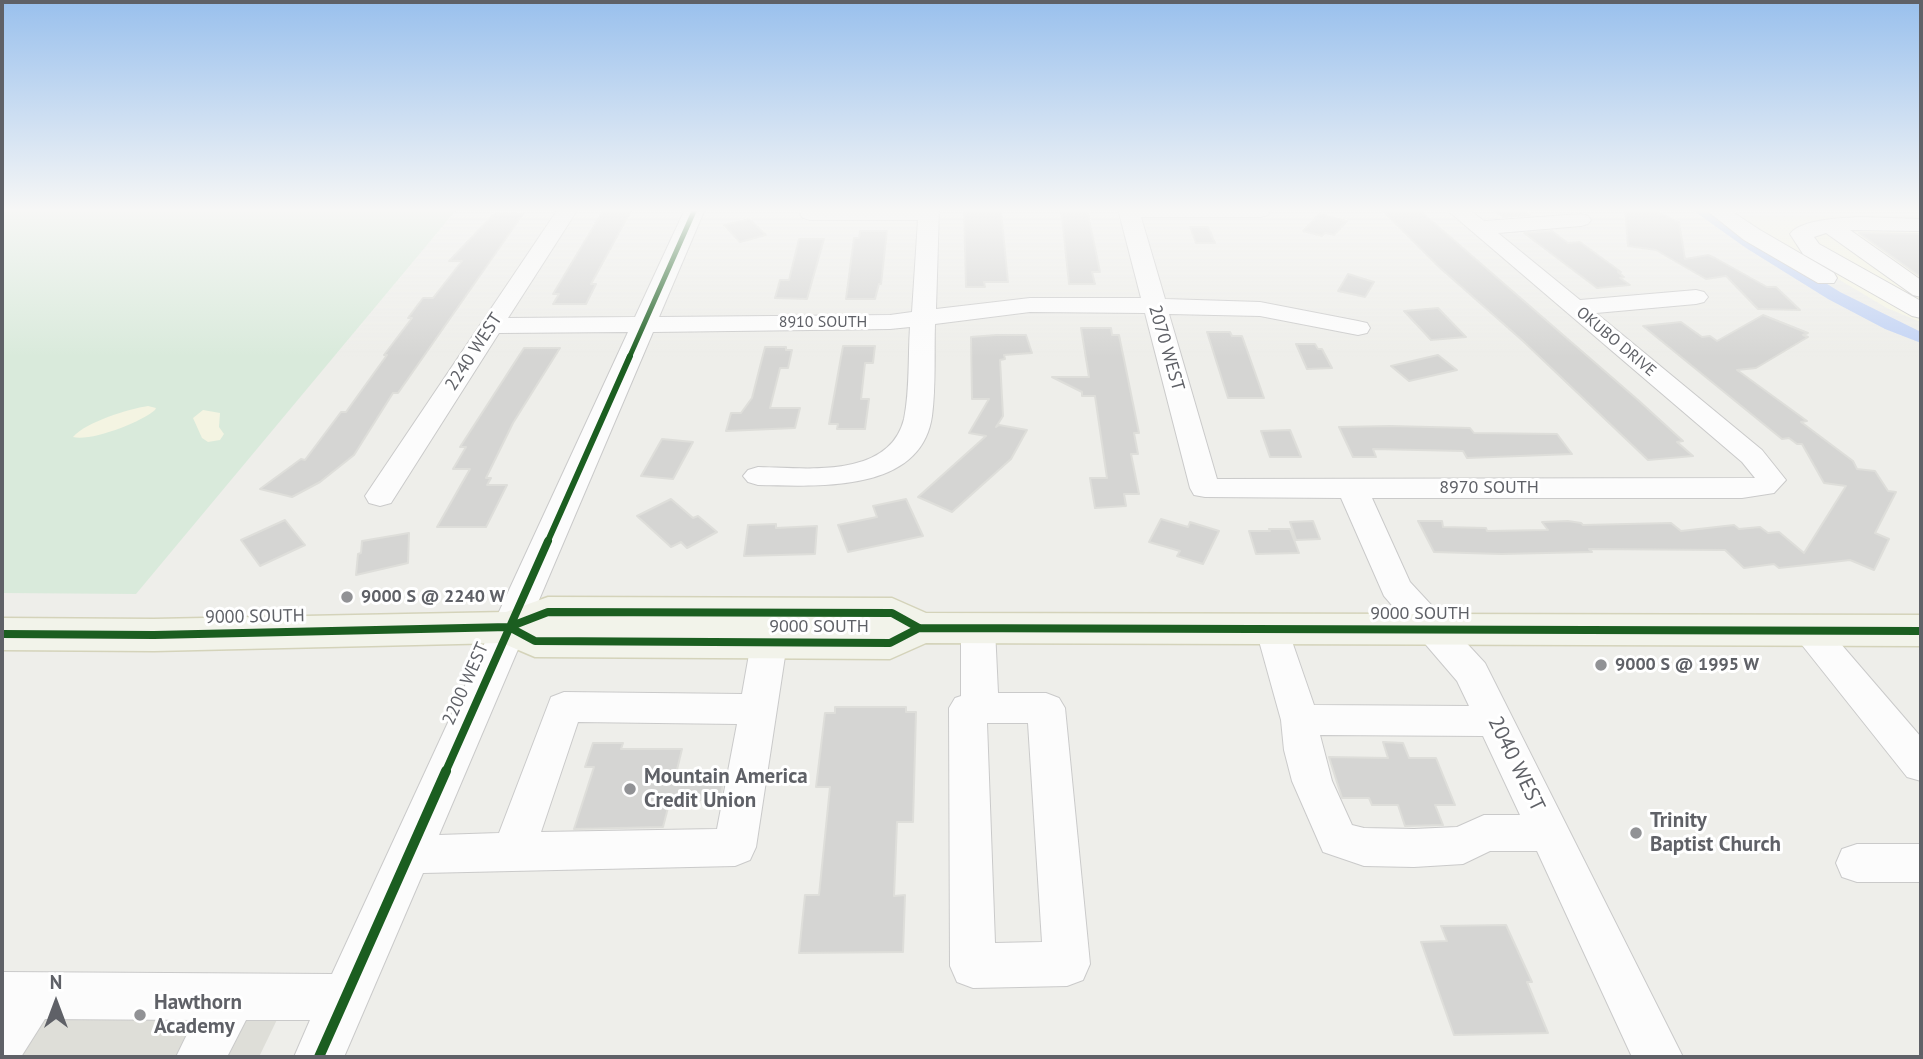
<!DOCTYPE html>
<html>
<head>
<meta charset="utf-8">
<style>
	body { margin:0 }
	#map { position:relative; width:1923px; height:1059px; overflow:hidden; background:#eeeeea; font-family:"PT Sans",sans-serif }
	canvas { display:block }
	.frame { position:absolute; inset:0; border:4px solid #5f6167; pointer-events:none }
	.north { position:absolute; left:21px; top:968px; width:70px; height:70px; -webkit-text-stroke:5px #fff; paint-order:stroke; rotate:0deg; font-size:19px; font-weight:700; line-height:28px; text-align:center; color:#5f6167 }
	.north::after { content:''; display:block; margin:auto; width:24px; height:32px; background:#5f6167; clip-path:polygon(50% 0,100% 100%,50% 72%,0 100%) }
</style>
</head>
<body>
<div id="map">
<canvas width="1923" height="1059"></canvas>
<div class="frame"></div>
<div class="north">N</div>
</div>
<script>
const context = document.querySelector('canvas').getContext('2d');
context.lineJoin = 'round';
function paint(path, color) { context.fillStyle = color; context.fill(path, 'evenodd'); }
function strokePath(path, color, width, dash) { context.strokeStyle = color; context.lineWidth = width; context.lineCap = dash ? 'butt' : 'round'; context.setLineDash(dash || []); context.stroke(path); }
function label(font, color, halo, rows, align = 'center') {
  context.font = font + ' "PT Sans",sans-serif'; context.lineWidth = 6; context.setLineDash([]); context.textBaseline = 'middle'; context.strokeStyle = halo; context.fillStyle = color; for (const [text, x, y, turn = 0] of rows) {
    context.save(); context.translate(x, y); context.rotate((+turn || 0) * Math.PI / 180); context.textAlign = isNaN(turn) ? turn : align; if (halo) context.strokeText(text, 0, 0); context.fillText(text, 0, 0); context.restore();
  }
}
paint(new Path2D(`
	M1732 216H1921V322L1887 308Z`), '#f6f6e5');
paint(new Path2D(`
	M2 973 299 974 259 1057H2Z`), '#deded8');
paint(new Path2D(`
	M2 209H457L136 594 2 593Z`), '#d9eadb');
paint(new Path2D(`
	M148 406 156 408 155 410C142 422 90 442 73 437 86 422 128 409 148 406Z
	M203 410 220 413 219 427 224 434 220 440 208 442 202 438 193 418Z`), '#f4f4e2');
paint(new Path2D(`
	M1691 209H1707L1840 292 1921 332V343L1885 329 1828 299 1746 248Z`), '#c2d3f5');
const building = new Path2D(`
	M604 209H632L591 284H596L586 304H553L559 294H553Z
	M1061 209H1087L1100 272H1092L1095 284H1069Z
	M1381 209H1418L1638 400 1683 441 1677 442 1693 456 1648 460 1523 341 1439 267Z
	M1493 209H1521L1530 215 1503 217Z
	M1625 209H1649L1679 222 1685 259 1708 255 1715 258 1767 287H1776L1800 310 1758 309 1726 276 1706 279 1656 250 1628 246Z
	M964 211H1001L1008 282H984L985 287H966Z
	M495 213 523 214 398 393H393L354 455 320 482 292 497 260 489 301 459 305 460 341 412H346L387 355H384L412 318H408L423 298H433L462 261H449Z
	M1319 214 1347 221 1334 235 1325 233 1322 236 1303 231Z
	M749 219 766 235 740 242 724 225Z
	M1190 227H1208L1215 243H1196Z
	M860 231H887L881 284H879L875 299H846L854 238H859Z
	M1552 231 1568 243 1580 242 1621 272H1618L1624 277 1620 278 1630 285 1597 288 1524 233Z
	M1859 233 1921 234V277Z
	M799 239H824L807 299 775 298 780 280H789Z
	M1348 274 1374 282 1365 297 1338 291Z
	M1438 308 1466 337 1431 340 1404 311Z
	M1763 315 1808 333 1803 335 1808 337 1756 368 1737 370 1807 421 1801 422 1853 461 1857 469 1875 471 1888 491 1896 492 1875 533 1889 539 1874 570 1850 560 1779 568 1774 564 1744 568 1725 550 1589 549 1592 552 1501 554 1434 552 1418 521H1442L1443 527 1486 528 1487 531 1548 530 1542 522 1568 521 1581 523 1583 525 1671 523 1681 531 1734 525 1739 529 1760 527 1768 533 1779 532 1804 553 1846 486 1824 483 1802 444H1797L1789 438 1782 439 1643 326 1681 322 1702 337 1710 336 1717 341Z
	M1081 328H1111L1112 335H1119L1139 433H1134L1138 454H1131L1139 494H1124L1126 506 1095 508 1090 478H1107L1095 396H1082V392L1052 377H1089Z
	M1207 332H1230L1232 336H1242L1264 398H1228Z
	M996 335H1026L1032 353 1004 355 1005 359 1000 360 1003 416 996 427 999 425 1027 430 1011 459 952 512 918 497 986 436 969 433 989 399H972L971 337Z
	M1296 344H1315L1318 349H1322L1332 368 1307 369Z
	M843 346H875L873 363H865L861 399H869L865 429H837L838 424H829Z
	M765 347H786V350H792L788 368H780L770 408H800L795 428 726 431 731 413H741L752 398Z
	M524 348H560L513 423 486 478H491L487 485H507L486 527H437L470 469H453L466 447H460Z
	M1438 355 1457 370 1409 381 1391 366Z
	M1390 426 1470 428 1474 433 1557 434 1572 454 1467 458 1463 451 1373 449 1376 457H1353L1339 427Z
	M1290 430 1301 457H1270L1261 431Z
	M662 439 693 442 673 479 641 476Z
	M671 499 693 518 698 516 717 532 687 548 681 542 671 547 637 516Z
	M906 499 923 536 848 552 838 525 877 517 873 506Z
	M1161 519 1188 527 1190 522 1219 531 1203 564 1177 556 1180 551 1149 542Z
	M285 520 305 545 260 566 241 540Z
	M1313 521 1320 539 1296 540 1290 522Z
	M776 524V528L817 526 815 554 744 556 748 525Z
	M1269 529H1290L1299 553 1256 554 1249 531H1270Z
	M409 533 408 563 356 575 358 554 361 553 362 541Z
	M835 707H906V712H916L913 822H897L894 896 905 895 903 952 799 953 805 895H819L830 787H816L825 713H835Z
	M1383 742 1403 743 1409 758H1436L1455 805H1435L1443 825 1405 826 1398 805H1372L1369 798H1342L1329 757 1388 758Z
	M593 743H623L621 749H682L675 778H724L720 800H670L663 827 574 829 594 767H585Z
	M1506 925 1532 982H1527L1548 1033 1454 1035 1421 942 1447 941 1441 926Z`);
paint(building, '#d5d5d3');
strokePath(building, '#dededa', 2);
const minor = new Path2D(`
	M558 209H578L508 318 635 317 685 209H705L659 317 890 315 912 312 918 220H810L803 218 800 214 807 209H939L936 309 1030 298H1141L1118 209H1270L1268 215 1261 217H1141L1165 299 1260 302 1358 321 1367 323 1370 328 1367 333 1358 335 1260 316 1169 314 1217 479 1755 478 1742 462 1446 209H1468L1484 221 1581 214 1588 216 1591 220 1588 224 1581 226 1498 233 1580 300 1696 290 1704 292 1708 297 1704 302 1696 304 1596 313 1762 450 1786 480 1774 493 1742 498H1372L1410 582 1485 663 1683 1057H1632L1537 851H1490L1463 864 1414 867 1364 866 1323 852 1292 781 1284 750 1281 720 1256 630 1261 621 1273 617 1285 621 1314 705 1469 706 1457 681 1384 596 1341 498 1205 497 1194 495 1190 488 1145 313 1030 312 935 324C934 354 936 386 932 416 921 494 816 486 758 485L748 482 743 476 748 470 758 467C806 468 889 479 904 419 910 390 908 356 910 327L890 329 653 332 439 835 499 833 551 697 564 692 742 694 751 643 756 634 769 630 782 634 787 643 756 847 750 860 735 866 423 873 344 1057H294L310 1020H246L227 1057H176L194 1020 45 1019 21 1057H2V972L332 974 628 332 499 333 391 503 380 506 369 503 365 496ZM578 722 737 724 717 829 541 832ZM1320 735 1483 736 1520 815H1484L1457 827 1414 829 1364 828 1352 825 1332 781Z
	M1705 209H1728L1760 230 1834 273 1837 278 1834 283H1818L1744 240Z
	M1860 217 1921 219V231L1850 230 1921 280V297L1913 295 1826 233 1814 237 1819 244 1921 301V318L1912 316 1803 254 1790 234C1801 219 1843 218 1860 217Z
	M978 616 990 620 995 629 998 693H1046L1059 698 1065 708 1090 964 1083 980 1067 986 973 988 957 982 950 966 949 708 955 698 961 696V629L966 620ZM987 723H1028L1042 942 995 943Z
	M1810 618 1822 622 1921 737V781L1907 777 1798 640 1793 631 1798 622Z
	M1857 844H1921V882H1857L1842 877 1836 863 1842 849Z`);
const major = new Path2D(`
	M548 597 892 598 926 613 1921 615V646L926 643 890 659 535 657 502 643 154 651 2 650V618L154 619 506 612Z`);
strokePath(minor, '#cacaca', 2);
strokePath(major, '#d4d3ba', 3);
paint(minor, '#fcfcfc');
paint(major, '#f2f3ea');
strokePath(new Path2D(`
	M629 358 695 209`), '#1b5e20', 5);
strokePath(new Path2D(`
	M547 543 630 356`), '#1b5e20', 6);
strokePath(new Path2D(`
	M509 627 535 641 890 643 919 628
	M2 634 154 635 509 627 548 612 892 613 919 628 1921 631
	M445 773 548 541`), '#1b5e20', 8);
strokePath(new Path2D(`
	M319 1057 446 771`), '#1b5e20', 10);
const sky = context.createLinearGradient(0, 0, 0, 357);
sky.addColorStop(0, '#99c0ed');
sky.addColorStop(0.59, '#f7f7f6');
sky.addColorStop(1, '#f7f7f600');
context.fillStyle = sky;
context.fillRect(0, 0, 1923, 357);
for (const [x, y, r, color] of [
	[347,597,7,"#919295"],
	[1601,665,7,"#919295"],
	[630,789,7,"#919295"],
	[1636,833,7,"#919295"],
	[140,1015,7,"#919295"]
]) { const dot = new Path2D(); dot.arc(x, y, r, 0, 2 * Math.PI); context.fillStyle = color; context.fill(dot); strokePath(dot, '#fff', 2.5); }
label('16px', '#5f6167', '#fff', [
	["8910 SOUTH",823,322],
	["OKUBO DRIVE",1616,342,40]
]);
label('18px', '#5f6167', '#fff', [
	["2070 WEST",1166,348,74],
	["2240 WEST",474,352,-57],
	["8970 SOUTH",1489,488],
	["9000 SOUTH",1420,614],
	["9000 SOUTH",255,617,-1],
	["9000 SOUTH",819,627],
	["2200 WEST",466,684,-66]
]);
label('bold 18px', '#5f6167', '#fff', [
	["9000 S @ 2240 W",361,597],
	["9000 S @ 1995 W",1615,665]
], 'left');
label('21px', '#5f6167', '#fff', [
	["2040 WEST",1516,764,64]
]);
label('bold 21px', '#5f6167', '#fff', [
	["Mountain America",644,777],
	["Credit Union",644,801],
	["Trinity",1650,821],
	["Baptist Church",1650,845],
	["Hawthorn",154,1003],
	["Academy",154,1027]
], 'left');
</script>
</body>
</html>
